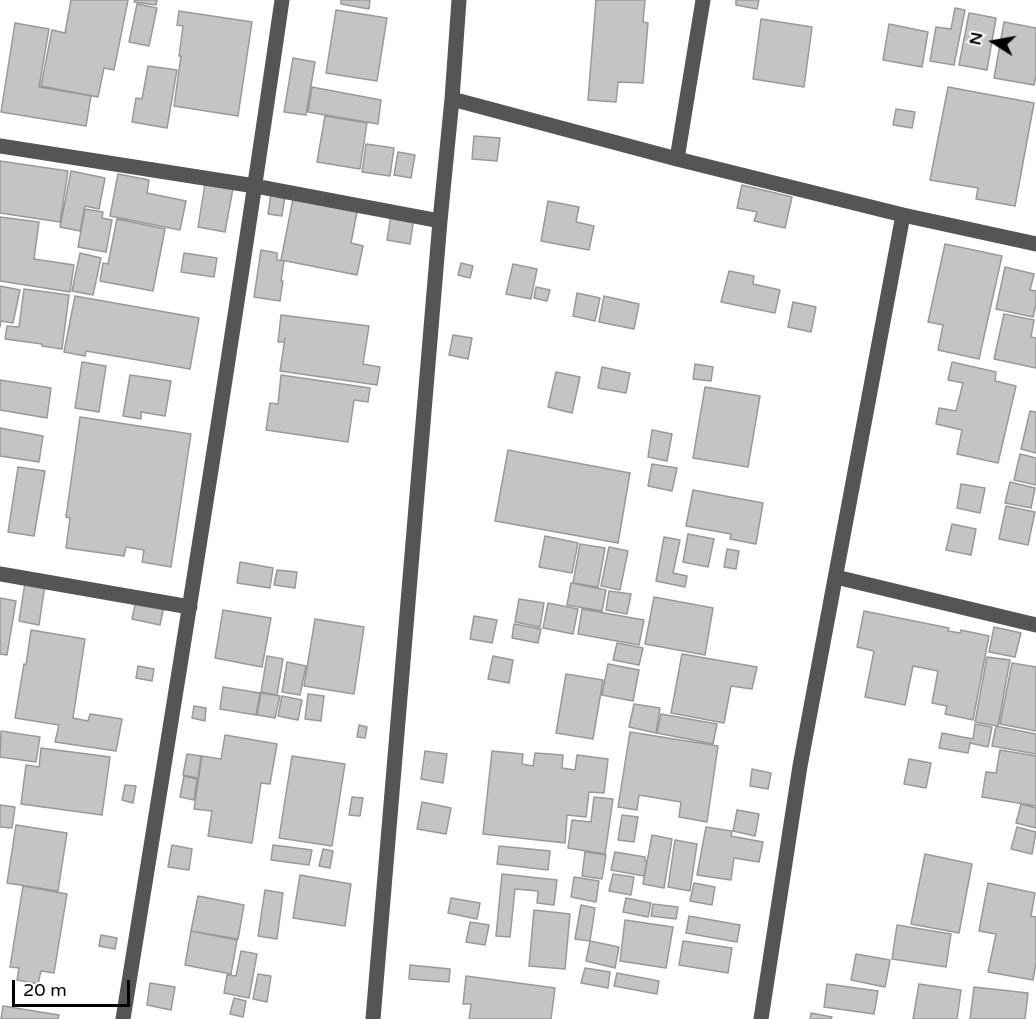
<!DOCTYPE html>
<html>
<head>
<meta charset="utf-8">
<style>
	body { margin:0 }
	#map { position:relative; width:1036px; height:1019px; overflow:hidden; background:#fff; font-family:"Varela Round",sans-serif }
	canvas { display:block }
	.north { position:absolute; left:964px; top:12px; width:60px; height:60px; -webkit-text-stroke:4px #fff; paint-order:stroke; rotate:281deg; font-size:16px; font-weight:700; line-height:24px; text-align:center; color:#000 }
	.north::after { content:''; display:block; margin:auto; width:21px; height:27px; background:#000; clip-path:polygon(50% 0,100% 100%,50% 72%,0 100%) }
	.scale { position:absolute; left:12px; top:980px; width:118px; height:27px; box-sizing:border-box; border:3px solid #000; border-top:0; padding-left:8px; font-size:18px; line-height:21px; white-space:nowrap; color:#000; -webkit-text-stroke:4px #fff; paint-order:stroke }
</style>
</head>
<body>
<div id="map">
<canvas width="1036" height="1019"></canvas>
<div class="north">N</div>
<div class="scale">20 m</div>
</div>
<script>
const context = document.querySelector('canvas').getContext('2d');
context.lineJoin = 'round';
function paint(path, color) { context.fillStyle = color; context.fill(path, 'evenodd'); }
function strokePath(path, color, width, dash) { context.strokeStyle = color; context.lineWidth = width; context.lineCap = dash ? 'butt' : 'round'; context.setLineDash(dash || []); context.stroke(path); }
const building = new Path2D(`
	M71 0H128L114 70 104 68 98 97 41 86 52 30 65 33Z
	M135 0H157L156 5 134 2Z
	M341 0H370L369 9 341 4Z
	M596 0H645L643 22 648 23 643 83 618 82 616 102 588 100Z
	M736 0H759L757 9 736 5Z
	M137 4 157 8 149 46 129 42Z
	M955 8 965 10 954 65 930 61 936 27 951 29Z
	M336 10 387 18 377 81 326 73Z
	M179 11 252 22 238 116 174 106 181 56H179L183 26 177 25Z
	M969 13 996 18 987 70 959 65Z
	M761 19 812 27 804 87 753 79Z
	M1004 22 1036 28V76L1034 85 994 78Z
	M15 23 49 29 39 87 91 96 86 126 1 112Z
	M889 24 928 32 922 67 883 60Z
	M293 58 315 62 306 115 284 112Z
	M148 66 177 70 167 128 132 122 136 98 142 99Z
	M312 87 381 100 378 124 308 112Z
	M948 87 1034 103 1015 206 976 199 978 188 930 180Z
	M896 109 915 112 912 128 893 125Z
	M325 116 367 123 360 169 317 162Z
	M474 136 500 138 497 161 472 159Z
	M366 144 394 148 390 176 362 172Z
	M398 152 415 155 411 178 394 175Z
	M0 161 68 171 60 222 0 213Z
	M71 171 105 178 99 209 85 206 80 231 60 227Z
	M118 174 149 180 147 193 186 201 180 230 110 216Z
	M205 184 233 188 225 232 198 227Z
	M742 185 792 197 785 228 754 221 757 212 737 208Z
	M271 193 285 195 282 216 268 214Z
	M293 199 357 212 351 243 363 246 357 275 281 260Z
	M548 201 579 207 576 222 594 226 589 250 541 241Z
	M85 209 103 212 102 218 112 220 106 252 78 247Z
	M391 214 414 217 410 244 387 240Z
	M0 217 39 222 34 259 74 265 70 292 0 281Z
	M117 219 165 229 153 291 100 281 103 263 108 264Z
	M945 244 1002 256 979 359 938 350 943 325 928 322Z
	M261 250 277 253V260L284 261 281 281H283L280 301 254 297Z
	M80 253 101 258 93 295 72 291Z
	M184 253 217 258 214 277 181 272Z
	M461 263 473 266 470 278 458 275Z
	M513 264 537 269 531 299 506 294Z
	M1005 267 1034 274 1030 290 1036 291V304L1033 317 996 309Z
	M729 271 754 276 753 284 780 290 775 313 721 302Z
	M0 286 20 290 13 323 1 321 0 327Z
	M536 287 550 290 547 301 534 298Z
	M24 289 69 295 62 349 42 346V344L5 339 7 326 19 327Z
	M577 293 600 298 595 321 573 316Z
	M75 296 199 318 190 369 86 351 85 356 64 352Z
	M604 296 639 304 634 329 599 322Z
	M793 302 816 307 811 332 788 327Z
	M1004 314 1034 320 1031 337 1036 338V368L994 359Z
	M281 315 369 326 363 364 380 367 377 385 280 371 285 338 284 342H278Z
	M453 335 472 338 468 359 449 355Z
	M82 362 106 366 99 412 75 408Z
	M952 362 996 372 995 381 1016 386 998 463 957 454 962 430 936 424 939 408 956 411 963 383 948 380Z
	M695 364 713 367 711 381 693 379Z
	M602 367 630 373 626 393 598 388Z
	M556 372 580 377 572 413 548 407Z
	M130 375 171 381 165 416 141 412V419L123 416Z
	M281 375 370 388 368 402 354 400 348 442 266 430 270 403 278 404Z
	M0 380 51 388 47 418 0 410Z
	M705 387 760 396 748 467 693 458Z
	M1030 411 1036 412V453L1021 449Z
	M80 417 191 434 171 567 142 562 144 550 126 547 124 556 66 548 70 518 66 517Z
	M0 428 43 436 39 462 0 456Z
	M652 430 672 434 667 461 648 457Z
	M508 450 630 473 618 543 495 521Z
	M1020 454 1036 458V485L1014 480Z
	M652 464 677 468 672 491 648 486Z
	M18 467 45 471 34 536 8 532Z
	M1010 482 1035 488 1031 508 1005 503Z
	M961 484 985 488 980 513 957 508Z
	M693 490 763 503 756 544 730 539 731 534 686 526Z
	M1006 506 1035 512 1028 545 999 539Z
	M952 524 976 529 971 555 946 550Z
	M688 534 714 539 708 567 683 562Z
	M545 536 578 543 572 573 539 567Z
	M664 537 680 540 673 573 687 576 685 587 656 581Z
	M580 544 605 548 598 587 573 583Z
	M609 547 628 551 620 590 601 586Z
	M727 549 739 551 736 569 724 567Z
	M240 562 273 568 270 588 237 583Z
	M277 570 297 572 295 588 274 585Z
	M25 583 45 585 39 625 19 621Z
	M571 583 606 590 602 611 567 605Z
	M609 591 631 594 627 614 606 610Z
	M654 597 713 608 705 655 645 644Z
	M0 598 16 601 7 655 0 654Z
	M519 599 544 603 540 627 515 622Z
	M136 600 164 606 160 625 132 619Z
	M548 603 578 609 573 634 543 628Z
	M582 609 644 620 639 645 578 634Z
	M223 610 271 618 262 667 215 658Z
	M864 611 949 628 948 631 960 633 961 630 989 636 973 720 945 714 947 706 932 703 938 671 913 666 905 705 865 697 874 651 857 647Z
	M474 616 497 620 492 643 470 639Z
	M315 619 364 627 354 694 304 686Z
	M514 624 541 629 538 643 512 638Z
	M994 627 1021 633 1015 657 989 652Z
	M31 630 85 639 73 718 88 721 90 714 122 719 116 751 55 742 59 725 15 718 24 664 26 665Z
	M617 643 643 648 639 665 613 660Z
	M682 654 757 667 752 689 731 686 724 723 671 713Z
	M267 656 283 659 277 695 261 692Z
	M493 656 513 660 509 683 488 679Z
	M987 657 1010 660 998 726 975 722Z
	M287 662 306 666 300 695 282 692Z
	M1012 663 1036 667V731L1000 724Z
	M608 664 639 670 633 701 602 695Z
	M138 666 154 669 152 681 136 678Z
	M566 674 603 680 593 739 556 733Z
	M223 687 260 693 256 715 220 709Z
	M261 693 280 696 275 718 257 715Z
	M308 694 324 696 321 721 305 719Z
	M282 696 302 700 298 720 278 716Z
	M634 704 660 708 656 733 629 727Z
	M194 706 206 708 205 721 192 718Z
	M661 714 717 724 713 744 657 733Z
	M975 724 992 727 988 747 970 743 968 753 939 748 942 733 973 739Z
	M359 725 367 727 365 738 357 737Z
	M996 726 1036 734V754L992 746Z
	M1 731 40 737 36 762 0 757Z
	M630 732 718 746 707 822 679 817 681 802 639 795 637 810 618 807Z
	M225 735 277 744 270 784 261 783 252 843 208 836 212 811 194 809 202 756 221 759Z
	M41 748 110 757 102 815 21 804 26 765 39 767Z
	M1000 750 1036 756V806L982 797 986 772 996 773Z
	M425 751 447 754 443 783 421 779Z
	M492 751 523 754 522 764 533 766 535 753 563 755 562 768 575 770 577 755 608 759 604 793 589 792 586 817 567 815 565 843 483 834Z
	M187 754 201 756 198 778 183 775Z
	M292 756 345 764 332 846 279 838Z
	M909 759 931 763 926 788 904 784Z
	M752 769 771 773 768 789 750 786Z
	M184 776 197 779 194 800 180 797Z
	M125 785 136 786 133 803 122 800Z
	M352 797 363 798 360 816 349 815Z
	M594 797 613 799 605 854 568 848 572 820 591 822Z
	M422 802 451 808 446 834 417 829Z
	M1021 804 1036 808V828L1016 823Z
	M0 805 15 807 12 828 0 827Z
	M737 810 759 814 755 836 733 831Z
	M622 815 638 817 634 842 618 840Z
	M16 825 67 833 58 891 7 883Z
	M706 827 732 831 731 836 763 842 759 862 734 858 731 880 697 875Z
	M1017 827 1036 832 1032 854 1011 849Z
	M652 835 672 839 664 888 643 884Z
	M675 840 697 844 690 891 668 887Z
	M172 845 192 849 189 870 168 867Z
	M273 845 312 850 309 865 271 860Z
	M499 846 550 851 548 870 497 864Z
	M323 849 333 851 330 868 319 866Z
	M585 852 606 855 602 879 582 876Z
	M615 852 645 857V861H647L644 876 611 870Z
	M925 854 972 864 959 933 911 924Z
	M502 874 557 880 554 905 537 903 538 891 515 889 510 937 496 936Z
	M613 874 634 877 631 895 609 891Z
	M300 875 351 884 345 926 293 918Z
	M574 877 599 881 596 902 571 897Z
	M694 883 715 887 712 905 690 901Z
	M988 883 1035 893 1031 916 1036 917V963L1033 980 988 972 996 934 979 931Z
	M23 886 67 894 54 973 41 971 38 984 17 980 19 968 10 967Z
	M265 890 283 893 277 939 258 936Z
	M198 896 244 905 238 939 191 931Z
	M451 898 480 903 477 919 448 913Z
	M626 898 651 903 648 917 623 912Z
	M653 904 678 907 676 919 651 916Z
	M581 905 595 908 590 941 575 939Z
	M534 910 570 914 565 969 529 966Z
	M689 916 740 925 737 942 686 933Z
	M625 920 673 927 666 968 620 961Z
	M470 922 489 925 485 945 466 942Z
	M897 925 951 934 946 967 892 959Z
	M191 931 237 940 231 974 185 965Z
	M101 935 117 938 115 949 99 946Z
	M590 941 619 947 615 968 586 961Z
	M683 941 732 948 728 973 679 965Z
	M241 951 257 954 249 998 224 993 227 975 236 976Z
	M856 954 890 960 885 987 851 980Z
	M410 965 450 969 449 982 409 979Z
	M585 968 610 972 608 988 581 983Z
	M617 973 659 981 657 994 614 986Z
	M258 974 271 976 267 1002 253 999Z
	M466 976 555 988 551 1019H469L471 1004H463Z
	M150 983 175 987 171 1010 147 1005Z
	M827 984 878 991 874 1014 824 1007Z
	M919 984 961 990 957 1019H913Z
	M974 987 1028 993 1025 1019H970Z
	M234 998 246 1001 243 1017 230 1014Z
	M3 1006 59 1015 58 1019H1Z
	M811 1013 832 1017 831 1019H810Z`);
paint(building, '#c4c4c4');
strokePath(building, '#999', 1.5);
strokePath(new Path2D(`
	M452 99 677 159 903 215 1036 244
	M0 146 255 186 440 221
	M677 159 703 0
	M0 574 190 607
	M836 577 1036 625
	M123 1019C178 680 233 340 282 0
	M373 1019 440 221 452 99 459 0
	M761 1019 800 766 903 215`), '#555', 15);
</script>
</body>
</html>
